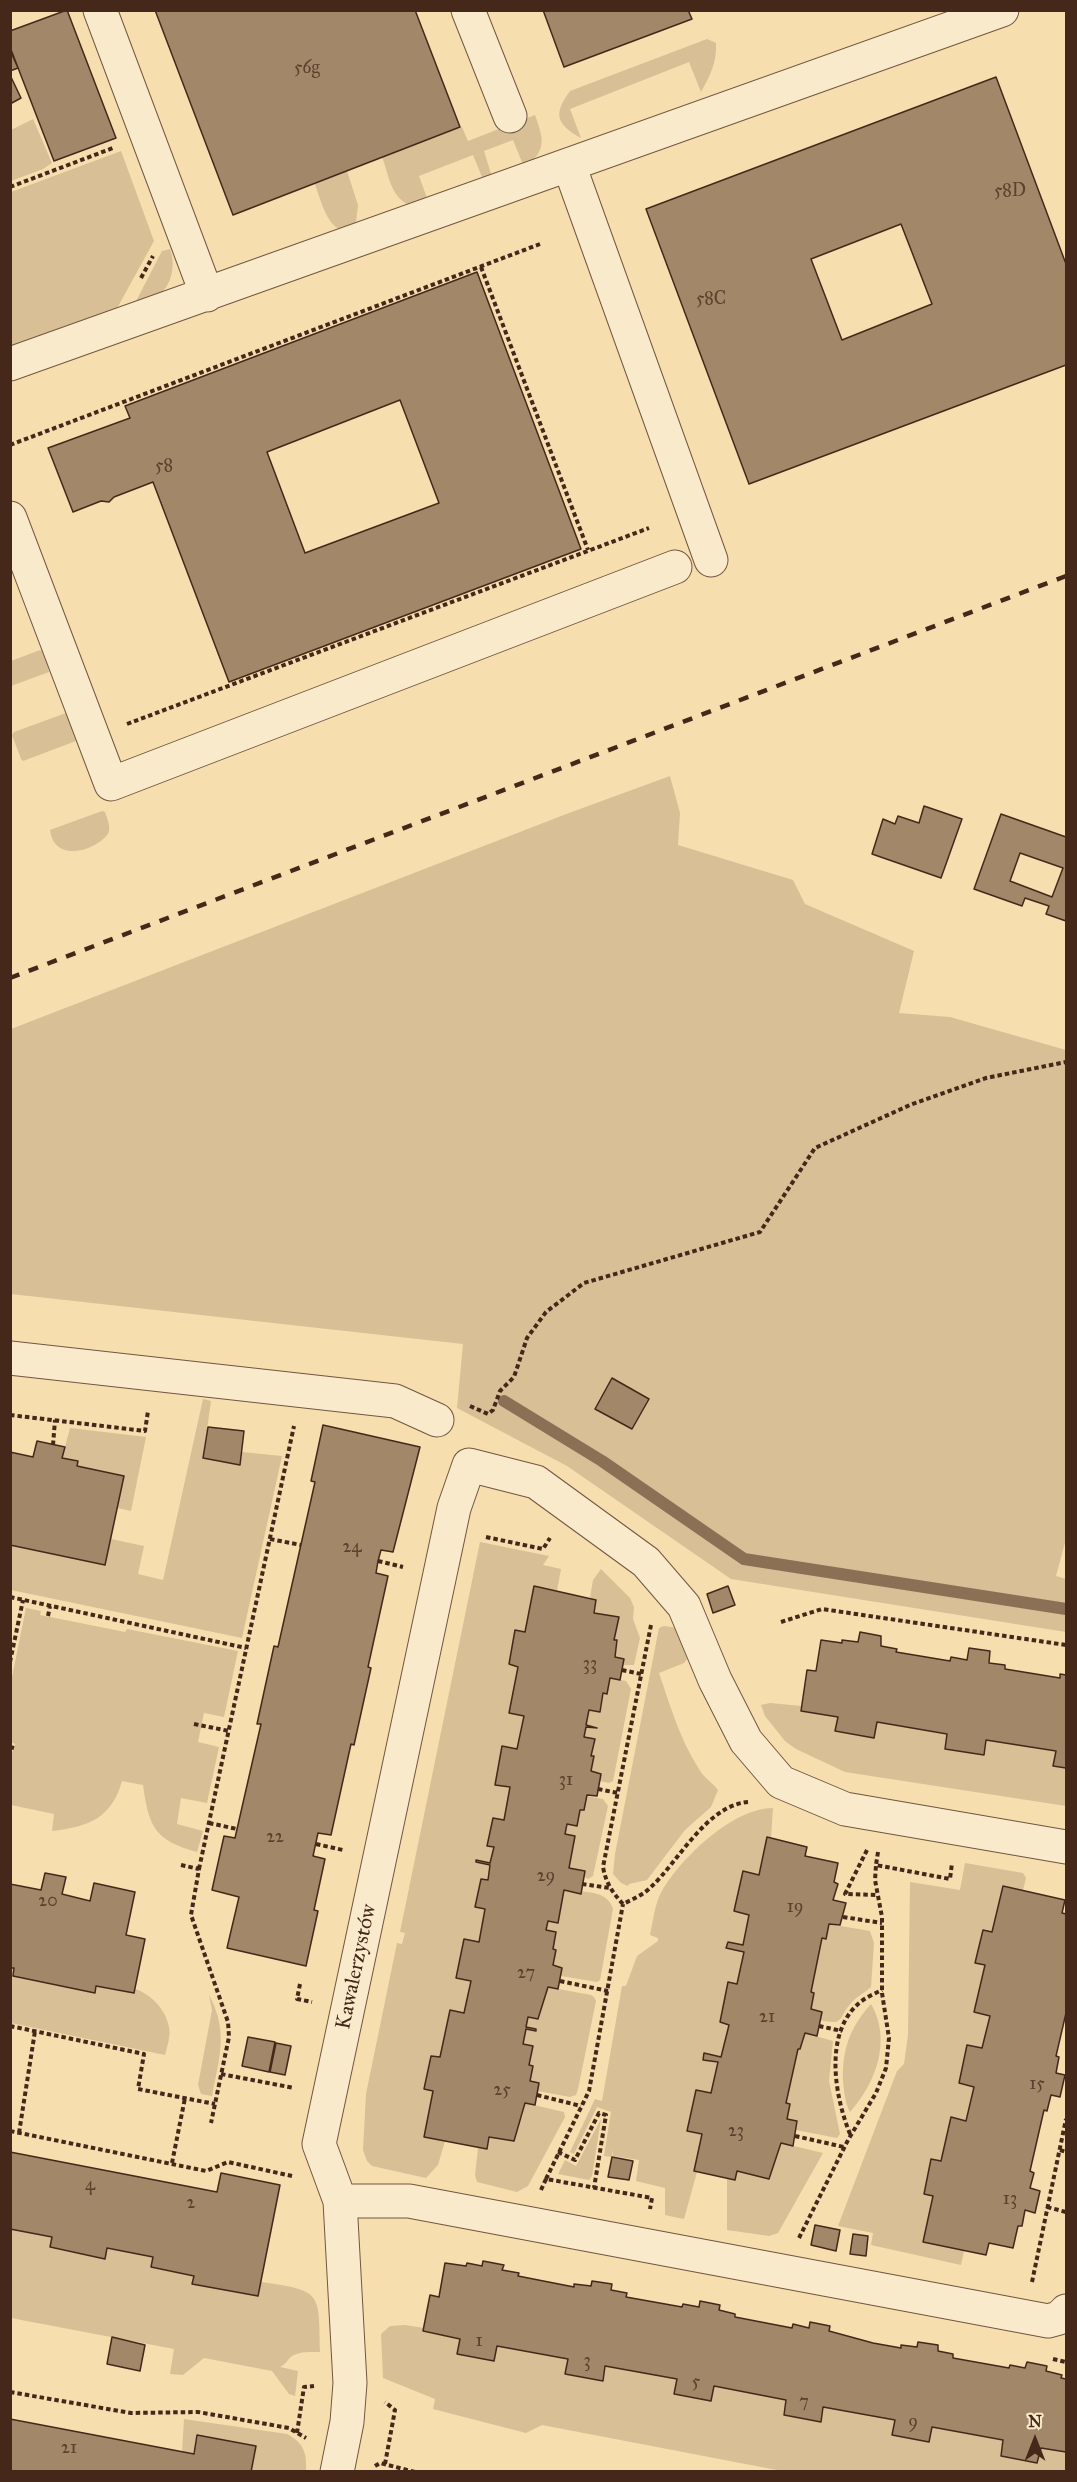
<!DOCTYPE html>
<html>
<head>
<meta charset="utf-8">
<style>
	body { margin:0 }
	#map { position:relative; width:1077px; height:2482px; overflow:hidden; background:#f6deaf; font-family:"IM FELL Great Primer",serif }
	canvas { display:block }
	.frame { position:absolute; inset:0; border:12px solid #46281b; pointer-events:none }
	.north { position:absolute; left:1005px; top:2410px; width:60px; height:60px; -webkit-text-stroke:4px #f9eacb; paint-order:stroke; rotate:0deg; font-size:16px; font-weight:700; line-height:24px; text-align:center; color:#46281b }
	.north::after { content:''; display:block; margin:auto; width:21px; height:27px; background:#46281b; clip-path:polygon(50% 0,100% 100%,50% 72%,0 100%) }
</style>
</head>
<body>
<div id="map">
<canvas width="1077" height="2482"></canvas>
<div class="frame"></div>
<div class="north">N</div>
</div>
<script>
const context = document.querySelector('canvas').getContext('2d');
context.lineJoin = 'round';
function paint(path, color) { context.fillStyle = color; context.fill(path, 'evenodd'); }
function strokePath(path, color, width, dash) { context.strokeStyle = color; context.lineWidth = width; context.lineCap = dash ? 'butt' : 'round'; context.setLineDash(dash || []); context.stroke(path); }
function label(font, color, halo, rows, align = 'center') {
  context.font = font + ' "IM FELL Great Primer",serif'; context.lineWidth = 4.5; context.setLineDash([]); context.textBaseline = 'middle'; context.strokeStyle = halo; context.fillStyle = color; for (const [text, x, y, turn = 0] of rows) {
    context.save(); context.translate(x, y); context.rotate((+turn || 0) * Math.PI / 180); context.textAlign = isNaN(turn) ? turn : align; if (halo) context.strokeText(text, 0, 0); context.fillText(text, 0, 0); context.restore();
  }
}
paint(new Path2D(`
	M707 39 716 43C717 62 710 76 701 92L689 62 570 109 581 138C556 124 553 114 570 91Z
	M535 115C544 140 547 151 524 167L513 140 484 151 492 177 486 179 482 177 473 155 419 176 427 198 409 205C390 196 389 175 382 157L462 127 468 141Z
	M33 119 52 163 43 169 11 181V130Z
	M121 151 154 241 115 312 11 349V192Z
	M347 171 358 205 356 222C332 247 321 201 315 184Z
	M170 249C176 264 172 287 157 296 150 300 142 302 134 305L162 251Z
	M40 650 45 652 49 672 11 686V661Z
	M66 713 76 741 23 761 21 759 12 735 14 732Z
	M670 776 680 813 678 845 793 880 805 904 914 951 899 1013 950 1017 1066 1050V1539L1056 1576 1066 1579V1632L731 1579 567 1466 457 1408 463 1344 11 1294V1029L569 813Z
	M102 811 105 812C107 818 110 824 109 831 105 846 55 868 50 830Z
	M203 1399 211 1401 203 1458 240 1465 242 1452 282 1456 242 1638 11 1590 10 1545 105 1565 111 1539 144 1546 138 1574 163 1580Z
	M70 1428 146 1437 131 1511 117 1508 124 1476 77 1466V1461L62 1458Z
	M480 1542 549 1556 543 1565 561 1569 557 1591 534 1587 525 1632 515 1631 509 1663 518 1667 509 1713 524 1716 517 1749 502 1746 495 1784 510 1787 504 1820 490 1863 476 1861 490 1865 488 1880 481 1879 475 1907 485 1909 479 1942 464 1939 456 1977 471 1981 464 2013 450 2010 440 2057 430 2056 424 2089 433 2091 424 2137 445 2141 438 2165 426 2178 372 2166 367 2161 363 2150 366 2094 397 1943 402 1944 405 1933 400 1932Z
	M601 1569 630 1598 634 1607 633 1619 640 1638 634 1665H623L624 1659 615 1657 617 1641 614 1640 619 1617 594 1613 596 1600 590 1598 593 1580Z
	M26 1608 41 1611 40 1615 125 1632 127 1629 238 1651 224 1717 204 1713 198 1742 219 1747 207 1803 181 1798 177 1824 203 1831 197 1852C154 1840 149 1827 143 1785L122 1781C112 1818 88 1827 52 1831L54 1814 11 1805V1753H12L15 1744 11 1742V1682Z
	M664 1626 677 1628 687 1659 684 1663 659 1673C670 1705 680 1740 699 1769 703 1777 712 1782 718 1790L711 1807 685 1830 647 1880 629 1884 628 1886 621 1883 613 1874 615 1854 659 1628Z
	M610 1678 626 1681 631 1689 613 1781 609 1783 600 1781 601 1774 591 1771 594 1757 591 1756 595 1739 584 1737 586 1727 596 1729V1727L586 1725 589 1710 600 1712 603 1693 607 1694Z
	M770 1703 802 1706 801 1711 838 1717 836 1732 874 1738 877 1722 947 1734 945 1749 983 1755 986 1740 1056 1751 1054 1766 1066 1768V1806L845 1772 796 1749 785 1741 765 1716 761 1705Z
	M586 1796 603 1799 608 1806 593 1876 588 1879 569 1868 575 1836 565 1834 567 1824 577 1826 580 1810H584Z
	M773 1808 771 1838H767L759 1875 743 1872 734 1911 749 1915 743 1945 728 1942 727 1948 744 1952 737 1984 729 1982 720 2022 729 2025 721 2057 703 2060 718 2062 711 2093 696 2090 687 2130 702 2134 694 2171 697 2172 684 2219 665 2215V2188L636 2181 639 2160 613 2156V2149L612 2157 604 2156 611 2112 597 2107 574 2154 570 2152 595 2099 602 2101 622 1986H626L637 1956 658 1941V1938L650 1935C653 1922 655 1902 662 1891 681 1858 733 1808 773 1808Z
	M965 1863 1023 1873 1026 1878 1023 1890 1003 1887 992 1932 983 1930 975 1963 985 1965 975 2011 990 2016 982 2048 967 2045 959 2083 974 2087 966 2121 951 2117 941 2161 931 2160 924 2193 933 2196 923 2241 964 2251 961 2265 871 2245 873 2233 838 2226 897 2071 904 2064 908 2035 910 1882 960 1890Z
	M564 1890C580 1893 607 1888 613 1909L600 1980 597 1982 561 1976 562 1968 553 1965 556 1950 553 1949 546 1930 548 1921Z
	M829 1924 870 1931 874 1943 871 1987C865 1993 857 1996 852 2002 837 2018 846 2026 820 2020L822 2012 811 2009 814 1994 811 1992 822 1938 826 1939Z
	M10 1968 134 1993 135 1989C151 1994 166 2010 169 2027 171 2035 167 2047 165 2055L11 2023Z
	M548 1987 591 1995 594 1997 596 2001 578 2089 576 2095 570 2097 538 2091 539 2083 530 2081 533 2066 529 2065 533 2046 523 2044 526 2029H536L526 2027 528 2017 539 2019Z
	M209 1995C229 2032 219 2058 212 2096L201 2094 198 2085 212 2010Z
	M871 2004C892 2040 876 2083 850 2112 845 2103 844 2091 843 2081 842 2050 850 2027 871 2004Z
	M805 2033 833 2041 829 2081 840 2134 837 2138 796 2130 797 2121 787 2119 790 2104 786 2103 798 2049H800Z
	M525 2103 564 2112 565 2117 528 2186 517 2192 477 2182 475 2175 478 2148 487 2149 489 2137 522 2118Z
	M601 2119 592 2176 589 2180 558 2174 565 2160 576 2166Z
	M781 2143 823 2153 778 2233 769 2236 727 2230V2178L737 2171 769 2179Z
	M10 2229 52 2237 50 2248 105 2259 107 2248 153 2257 152 2267 194 2276 192 2284 257 2296 261 2282C322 2291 319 2291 320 2352 311 2352 300 2351 292 2356 287 2360 286 2364 280 2367L298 2371 295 2396 289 2394 272 2371 204 2358 183 2375 170 2374 174 2349 11 2318Z
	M405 2325 424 2328 423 2332 460 2339 457 2354 494 2361 497 2346 568 2359 566 2374 602 2381 605 2366 677 2379 674 2395 711 2401 714 2386 786 2400 784 2415 820 2422 823 2407 895 2420 892 2435 929 2442 932 2427 1003 2440 1001 2456 1037 2463 1041 2448 1066 2452V2471H782L542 2425 526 2433 433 2409 435 2399 383 2378 381 2334 390 2326Z
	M184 2419 287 2434C304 2443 307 2453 306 2471H251L197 2436 194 2454 182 2452Z`), '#d8bf96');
strokePath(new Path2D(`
	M504 1401 602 1461 744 1559 1066 1609`), '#8c7056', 12);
const building = new Path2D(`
	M67 10 116 138 54 161 10 47V31Z
	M155 10H415L460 127 233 215Z
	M543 10H688L692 19 564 67Z
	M10 50 18 68 10 71Z
	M10 75 21 98 10 104Z
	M996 77 1066 264V365L749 484 646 209ZM901 224 932 304 842 340 811 259Z
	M477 272 581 549 229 682 153 482 114 497 109 502 101 501 73 512 48 448 130 418 125 406ZM400 400 439 503 305 553 267 452Z
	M924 806 962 819 941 878 872 854 883 819 895 824 898 816 919 823Z
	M1001 814 1066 837V921L1046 914 1049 906 1025 898 1022 906 974 889ZM1020 853 1063 868 1052 897 1010 881Z
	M612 1378 649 1399 632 1429 595 1409Z
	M323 1425 420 1447 393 1552 381 1550 378 1561 376 1573 388 1576 368 1667 371 1668 354 1745 351 1744 331 1835 318 1833 313 1856 325 1859 314 1910 318 1911 306 1966 227 1948 239 1897 212 1890 224 1836 235 1838 261 1724H257L274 1646 278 1647 315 1482 311 1481Z
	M208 1427 244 1431 240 1465 203 1458Z
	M37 1441 65 1447 62 1458 78 1461 77 1466 124 1476 105 1565 10 1545V1452L33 1457Z
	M534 1586 596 1600 594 1613 619 1617 614 1640H617L615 1657 624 1659 620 1680 610 1678 607 1694 603 1693 600 1712 589 1710 586 1725 597 1728 586 1727 584 1737 595 1739 591 1756H594L591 1771 601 1774 597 1796 587 1795 584 1810H580L577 1826 567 1824 565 1834 575 1836 569 1868 585 1871 581 1894 564 1890 558 1923 548 1921 546 1930 556 1932 553 1949 556 1950 553 1965 562 1968 558 1989 548 1987 538 2019 528 2017 526 2027 536 2029V2031L526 2029 523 2044 533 2046 529 2065 533 2066 530 2081 539 2083 535 2105 525 2103 514 2141 489 2137 487 2149 424 2137 433 2091 424 2089 431 2056 440 2057 450 2010 464 2013 471 1981 456 1978 464 1939 479 1942 485 1909 475 1907 481 1879 488 1880 490 1865 476 1862V1860L490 1863 494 1847 487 1846 493 1818 504 1820 510 1787 495 1785 502 1746 517 1749 524 1716 509 1713 518 1667 509 1664 515 1630 525 1632Z
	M728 1586 735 1605 713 1613 707 1594Z
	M860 1632 881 1636V1646L897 1649 896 1652 950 1661 951 1657 967 1660 969 1648 990 1651 989 1663 1005 1665V1669L1060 1678V1674L1066 1675V1768L1053 1766 1056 1751 986 1740 984 1755 945 1749 947 1734 877 1722 874 1738 835 1731 838 1717 801 1711 807 1670 816 1671 821 1640 842 1643V1640L858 1642Z
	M767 1837 807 1847 805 1856 838 1863 834 1882 838 1884 833 1900 846 1903 840 1925 829 1924 826 1939 822 1938 811 1992 814 1993 811 2009 822 2012 817 2036 805 2033 800 2049H798L786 2103 790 2104 787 2119 797 2121 793 2146 781 2143 769 2179 737 2171 735 2180 694 2171 702 2134 687 2131 696 2090 711 2093 718 2062 703 2060 704 2053 721 2057 729 2025 720 2022 728 1982 737 1984 744 1952 726 1948 728 1942 743 1945 749 1915 734 1911 743 1871 759 1875Z
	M45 1873 66 1877 62 1894 90 1901 94 1883 135 1892 126 1935 145 1939 134 1993 96 1986 95 1993 13 1976 14 1968H10V1884L41 1890Z
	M1003 1886 1065 1900 1062 1913 1066 1914V2013L1056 2056 1059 2057 1056 2073 1065 2075 1060 2097 1051 2095 1047 2111 1044 2110 1030 2171 1034 2173 1030 2188 1040 2191 1035 2213 1025 2210 1022 2226H1018L1013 2248 989 2243 986 2255 923 2242 933 2196 924 2194 931 2159 941 2161 951 2117 966 2121 974 2087 959 2083 967 2045 982 2048 990 2016 974 2012 985 1965 975 1963 983 1930 992 1932Z
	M248 2037 275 2042 269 2072 242 2066Z
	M276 2043 291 2046 285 2075 270 2072Z
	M10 2152 217 2192 221 2173 280 2185 258 2296 192 2284 194 2276 151 2267 153 2257 107 2248 105 2259 50 2247 52 2237 10 2229Z
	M612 2157 633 2161 629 2180 608 2177Z
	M815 2225 840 2230 836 2251 811 2245Z
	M853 2234 868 2236 866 2256 850 2254Z
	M483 2261 504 2265 502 2270 519 2273 518 2276 574 2287V2284L591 2286 592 2281 612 2284 611 2290 627 2293 626 2297 682 2307 683 2304 699 2307 700 2301 720 2305 719 2310 735 2314V2317L792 2328 793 2324 809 2328 810 2322 830 2326 829 2331 873 2343 901 2348V2345L917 2347 918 2342 938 2345V2351L953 2354V2358L1009 2368 1010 2365 1025 2368 1027 2362 1047 2366 1046 2371 1062 2375 1061 2378 1066 2379V2452L1041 2448 1037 2463 1001 2456 1003 2440 932 2427 929 2442 892 2435 895 2420 823 2407 821 2422 784 2415 786 2400 714 2386 711 2401 674 2394 677 2379 605 2366 603 2381 565 2374 568 2359 497 2346 494 2361 457 2354 460 2339 423 2331 430 2295 439 2297 445 2263 466 2266 467 2263 482 2266Z
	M112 2337 145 2345 140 2371 107 2364Z
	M10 2419 194 2454 197 2435 256 2446 251 2472H10Z`);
paint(building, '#a28768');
strokePath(building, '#46281b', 1.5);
const minor = new Path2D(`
	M100 10 207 295
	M468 10 510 116
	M569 165 711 560
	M10 364 1002 10
	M10 518 111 784 675 567
	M10 1358 395 1401 437 1420
	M340 2201H409L1048 2321 1059 2318 1066 2311
	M337 2472 347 2422 350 2383 340 2201 319 2144 454 1508 469 1465 536 1482 646 1562 684 1606 715 1680 746 1741 781 1782 845 1809 1066 1847`);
strokePath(minor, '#725640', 35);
strokePath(new Path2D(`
	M10 187 113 148
	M481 267 588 550
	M141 278 153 256
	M10 445 540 244
	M127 724 649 528
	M470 1406 488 1414 493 1410 500 1391 514 1377 527 1338 546 1312 584 1283 760 1232 815 1148 910 1105 986 1078 1066 1062
	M10 1415 145 1431 148 1411
	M53 1445 55 1420
	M486 1537 543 1549 550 1538
	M270 1539 301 1545
	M378 1561 403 1567
	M10 1597 246 1648
	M48 1616 50 1606
	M781 1622 822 1609 1066 1645
	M651 1625 603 1867C606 1883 612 1892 623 1904 633 1899 643 1895 651 1887 678 1862 707 1805 748 1802
	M10 1662 23 1600
	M622 1670 641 1674
	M194 1724 229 1731
	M10 1747 14 1748
	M598 1789 618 1793
	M209 1823 237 1829
	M316 1844 343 1850
	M867 1850 845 1894 877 1895
	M878 1852 876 1865 950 1879 952 1863
	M181 1865 199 1869 191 1915 228 2022 229 2037 211 2123
	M199 1869 294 1426
	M582 1884 610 1888
	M843 1917 882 1923
	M560 1981 608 1991
	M300 1984 297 1999 312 2002
	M10 2026 144 2054 138 2089 215 2104
	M819 2026 842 2031
	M221 2074 294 2088
	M537 2095 581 2106
	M10 2131 206 2171 228 2162 292 2176
	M19 2133 35 2031
	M850 2134C835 2097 824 2036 857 2005 864 1998 874 1994 882 1990
	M795 2136 844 2147
	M1060 2150 1066 2152
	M558 2152 575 2160 599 2113 606 2115 594 2188
	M172 2163 185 2098
	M546 2179 589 2091 623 1904
	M541 2190 546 2179 652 2198 650 2209
	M1047 2207 1066 2212
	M799 2238 848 2140 876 2093 886 2068 889 2038 882 1993V1917L875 1880 876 1865
	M1032 2282 1066 2119
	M1053 2359 1066 2362
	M10 2392 131 2413 198 2412 289 2428 306 2438
	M297 2433 304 2387 314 2386
	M385 2464 395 2410 385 2402
	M375 2466 380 2463 415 2472`), '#46281b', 4, [4.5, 3]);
strokePath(minor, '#f9eacb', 33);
strokePath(new Path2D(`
	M10 978 1066 576`), '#46281b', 4.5, [10, 10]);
label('18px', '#5d402e', null, [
	["56g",307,69],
	["58D",1010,192],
	["58C",711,300],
	["58",164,467],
	["24",352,1548],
	["33",590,1665],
	["31",566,1781],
	["22",275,1838],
	["29",546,1877],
	["20",48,1902],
	["19",795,1908],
	["27",526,1974],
	["21",767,2018],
	["15",1037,2085],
	["25",502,2091],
	["23",736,2132],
	["4",90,2186],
	["13",1010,2200],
	["2",191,2204],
	["1",479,2342],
	["3",587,2362],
	["5",696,2383],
	["7",804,2403],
	["9",913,2423],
	["21",69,2449]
]);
label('21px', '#46281b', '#f9eacb', [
	["Kawalerzystów",357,1967,-78]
]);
</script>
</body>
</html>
